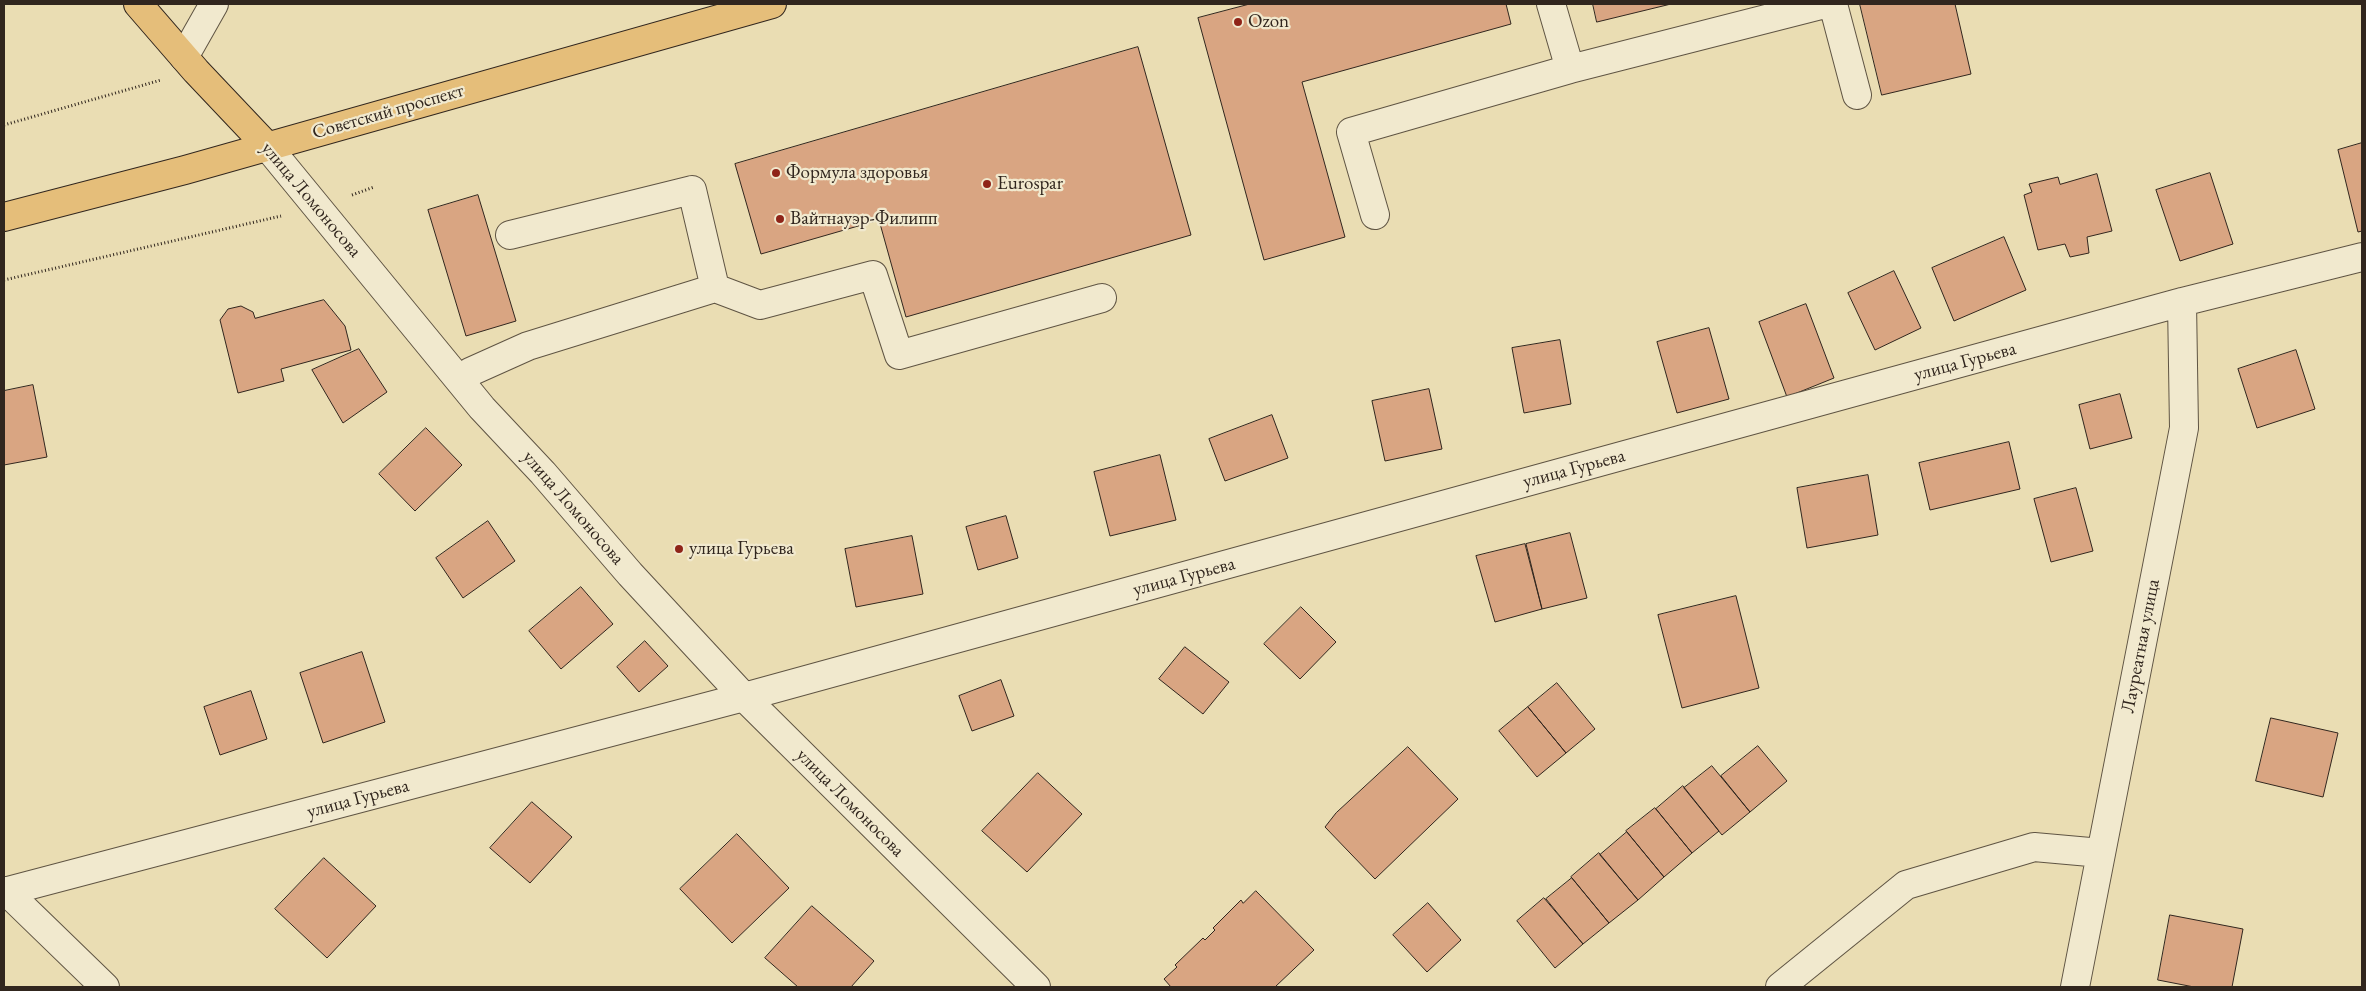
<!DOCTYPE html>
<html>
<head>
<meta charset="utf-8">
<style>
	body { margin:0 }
	#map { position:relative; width:2366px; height:991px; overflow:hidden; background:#eaddb3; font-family:"EB Garamond",serif }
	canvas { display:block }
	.frame { position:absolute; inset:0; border:5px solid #31261e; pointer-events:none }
</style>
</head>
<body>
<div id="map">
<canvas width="2366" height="991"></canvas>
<div class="frame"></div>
</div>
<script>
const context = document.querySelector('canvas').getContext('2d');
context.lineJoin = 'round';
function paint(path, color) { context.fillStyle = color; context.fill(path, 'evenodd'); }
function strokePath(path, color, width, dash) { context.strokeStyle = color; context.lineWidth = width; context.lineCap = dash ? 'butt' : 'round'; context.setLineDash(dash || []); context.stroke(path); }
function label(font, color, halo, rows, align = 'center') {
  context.font = font + ' "EB Garamond",serif'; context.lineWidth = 4.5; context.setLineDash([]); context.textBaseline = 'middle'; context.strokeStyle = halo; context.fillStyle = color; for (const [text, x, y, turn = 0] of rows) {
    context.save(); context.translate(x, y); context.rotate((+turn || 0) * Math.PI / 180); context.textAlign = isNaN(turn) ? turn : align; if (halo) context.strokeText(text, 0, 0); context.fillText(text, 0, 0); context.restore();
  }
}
const building = new Path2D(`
	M1250 4H1506L1511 24 1302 82 1345 237 1264 260 1198 18Z
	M1593 4H1671L1597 22Z
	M1860 4H1955L1971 74 1882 95Z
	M1138 47 1191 235 906 317 879 220 761 254 735 164Z
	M2362 143V231L2358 232 2338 150Z
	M2210 173 2233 244 2180 261 2156 190Z
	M2097 174 2112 231 2087 237 2089 253 2070 257 2065 244 2038 250 2024 195 2032 192 2029 184 2058 177 2060 184Z
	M478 195 516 321 466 336 428 210Z
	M2004 237 2026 290 1954 321 1932 268Z
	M1894 271 1921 328 1875 350 1848 293Z
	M324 300 345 326 351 350 281 369 284 381 238 393 220 320 228 309 241 306 253 312 255 318Z
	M1806 304 1834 378 1787 397 1759 322Z
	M1709 328 1729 399 1677 413 1657 342Z
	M1560 340 1571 404 1524 413 1512 348Z
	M359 349 387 392 343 423 312 370Z
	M2296 350 2315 409 2257 428 2238 369Z
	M33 385 47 457 4 465V391Z
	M1429 389 1442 449 1385 461 1372 401Z
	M2120 394 2132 438 2090 449 2079 405Z
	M1272 415 1288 458 1225 481 1209 439Z
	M426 428 462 465 415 511 379 474Z
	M2009 442 2020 489 1930 510 1919 463Z
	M1160 455 1176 520 1110 536 1094 472Z
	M1868 475 1878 535 1807 548 1797 488Z
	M2076 488 2093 551 2051 562 2034 499Z
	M1006 516 1018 558 978 570 966 527Z
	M488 521 515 561 463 598 436 558Z
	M1570 533 1587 598 1542 609 1526 544Z
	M912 536 923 594 856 607 845 549Z
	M1525 544 1542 609 1495 622 1476 556Z
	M581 587 613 624 561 669 529 631Z
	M1736 596 1759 688 1682 708 1658 615Z
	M1301 607 1336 642 1300 679 1264 644Z
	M645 641 668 666 639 692 617 667Z
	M1185 647 1229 682 1203 714 1159 679Z
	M362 652 385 722 323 743 300 673Z
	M1001 680 1014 716 972 731 959 696Z
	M1557 683 1595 729 1566 753 1528 707Z
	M251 691 267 739 220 755 204 707Z
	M1528 707 1566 753 1537 777 1499 731Z
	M2271 718 2338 733 2323 797 2256 781Z
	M1758 746 1787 781 1750 812 1721 776Z
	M1408 747 1458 799 1375 879 1325 827 1336 813Z
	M1712 766 1750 812 1722 835 1684 788Z
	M1038 773 1082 814 1027 872 982 831Z
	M1683 786 1719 831 1692 853 1656 809Z
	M532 802 572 837 530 883 490 848Z
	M1655 808 1692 853 1664 877 1626 831Z
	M1627 832 1664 877 1638 900 1600 855Z
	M737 834 789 888 732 943 680 889Z
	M1599 853 1638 900 1609 923 1571 877Z
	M324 858 376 906 327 958 275 909Z
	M1572 878 1609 923 1583 944 1546 899Z
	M1256 891 1314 950 1275 987H1171L1164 979 1177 967 1175 965 1203 938 1205 940 1215 930 1213 928 1241 900 1243 903Z
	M1544 898 1583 944 1555 968 1517 921Z
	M1428 903 1461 940 1427 972 1393 935Z
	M812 906 874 961 851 987H798L765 958Z
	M2170 915 2243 929 2232 987H2194L2158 980Z`);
paint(building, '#d9a582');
strokePath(building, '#31261e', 1);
const minor = new Path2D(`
	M1551 4 1570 69
	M1833 4 1857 95
	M184 57 214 4
	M267 146 482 408 543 473 630 574 744 697 1036 987
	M1375 215 1351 132 1570 69 1825 4
	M715 288 760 305 873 275 899 355 1102 298
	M459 380 470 372 528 346 715 288 692 190 510 235
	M6 891 105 987
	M4 892 744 697 2182 302 2362 257
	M1780 987 1906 885 2034 847 2101 853
	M2075 987 2184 428 2182 302`);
const major = new Path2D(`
	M138 4 196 71 267 146
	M4 217 185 170 772 4`);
strokePath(minor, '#5f5443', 30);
strokePath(major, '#31261e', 30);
strokePath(new Path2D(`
	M4 125 161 80
	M352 195 374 187
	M4 280 281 216`), '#31261e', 3, [1, 2.5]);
strokePath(minor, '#f1e9ce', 28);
strokePath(major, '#e5be7a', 28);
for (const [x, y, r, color] of [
	[1238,22,5,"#8f2418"],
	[776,173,5,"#8f2418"],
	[987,184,5,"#8f2418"],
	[780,219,5,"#8f2418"],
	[679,549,5,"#8f2418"]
]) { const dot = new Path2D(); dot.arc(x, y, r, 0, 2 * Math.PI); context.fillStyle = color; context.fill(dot); strokePath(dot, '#f1e9ce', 2); }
label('19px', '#31261e', '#f1e9ce', [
	["Ozon",1248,22],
	["Формула здоровья",786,173],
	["Eurospar",997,184],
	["Вайтнауэр-Филипп",790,219],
	["улица Гурьева",689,549]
], 'left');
label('19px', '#31261e', '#f1e9ce', [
	["Советский проспект",388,112,-16],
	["улица Ломоносова",311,200,50],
	["улица Гурьева",1965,362,-15],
	["улица Гурьева",1574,469,-15],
	["улица Ломоносова",573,508,49],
	["улица Гурьева",1184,577,-15],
	["Лауреатная улица",2141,646,-79],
	["улица Гурьева",358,799,-15],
	["улица Ломоносова",850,803,45]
]);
</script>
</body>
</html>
